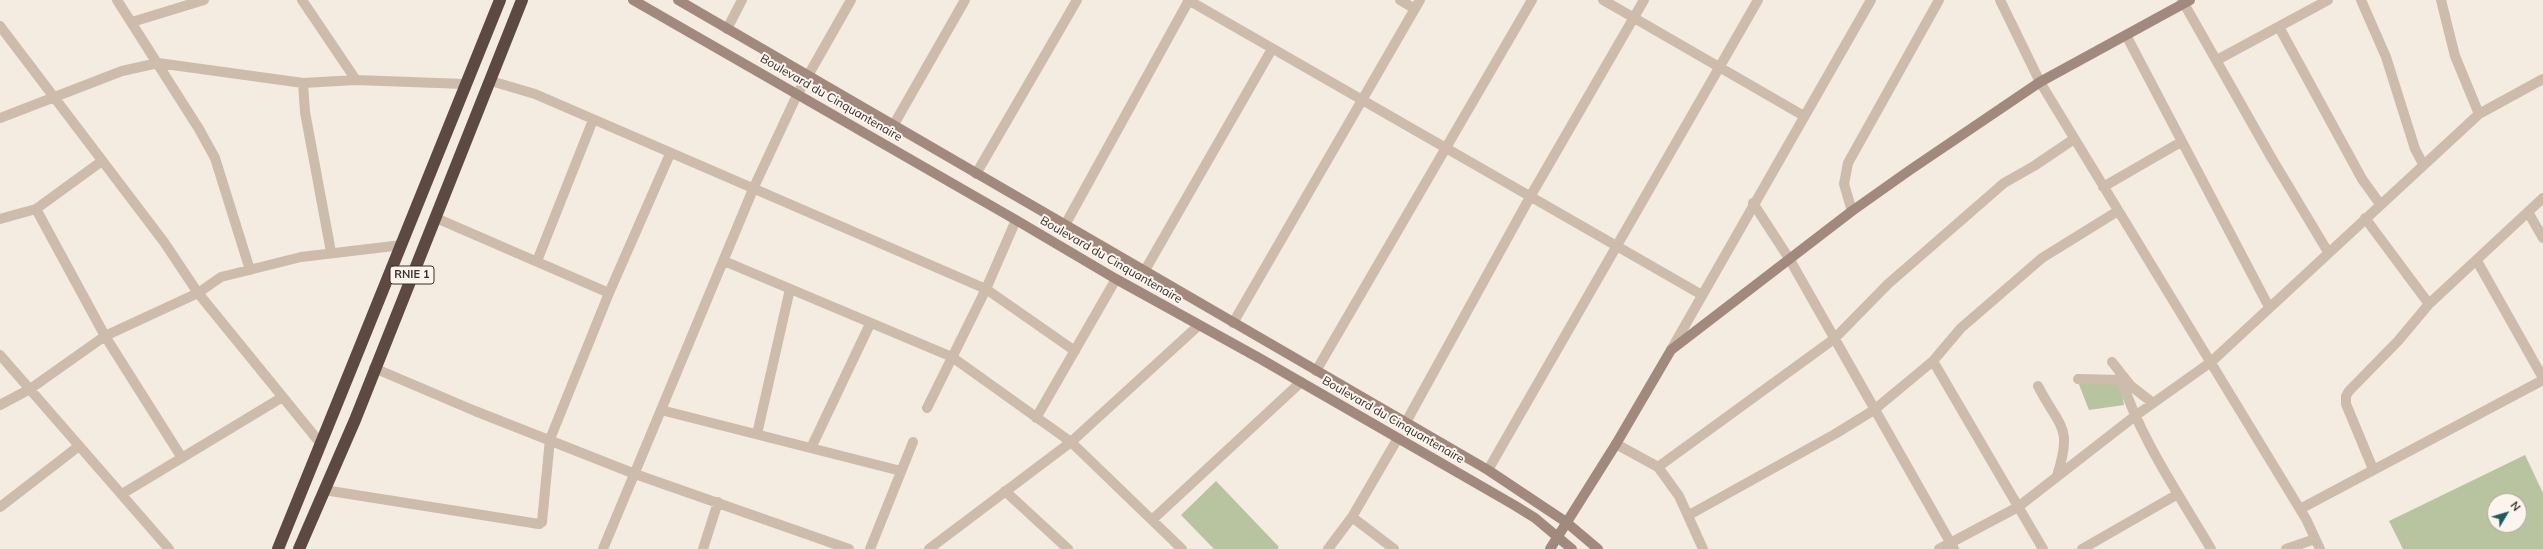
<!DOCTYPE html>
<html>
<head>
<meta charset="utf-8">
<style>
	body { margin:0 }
	#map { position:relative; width:2543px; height:549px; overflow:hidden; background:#f4ebe1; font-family:Mulish,sans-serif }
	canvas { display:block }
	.north { position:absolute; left:2487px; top:493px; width:40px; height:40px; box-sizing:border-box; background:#fbf5ee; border:1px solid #aea6a0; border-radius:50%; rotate:52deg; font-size:11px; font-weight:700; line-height:16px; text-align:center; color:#3b302b }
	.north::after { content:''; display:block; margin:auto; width:14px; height:18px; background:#1f5a5e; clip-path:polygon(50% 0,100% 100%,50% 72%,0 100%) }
</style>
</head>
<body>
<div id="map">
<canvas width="2543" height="549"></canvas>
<div class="north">N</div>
</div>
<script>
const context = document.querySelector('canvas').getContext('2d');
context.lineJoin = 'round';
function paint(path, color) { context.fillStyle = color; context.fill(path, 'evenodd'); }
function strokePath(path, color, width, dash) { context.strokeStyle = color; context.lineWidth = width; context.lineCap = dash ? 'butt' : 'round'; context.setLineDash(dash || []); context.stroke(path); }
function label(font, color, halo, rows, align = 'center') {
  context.font = font + ' Mulish,sans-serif'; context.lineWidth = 4; context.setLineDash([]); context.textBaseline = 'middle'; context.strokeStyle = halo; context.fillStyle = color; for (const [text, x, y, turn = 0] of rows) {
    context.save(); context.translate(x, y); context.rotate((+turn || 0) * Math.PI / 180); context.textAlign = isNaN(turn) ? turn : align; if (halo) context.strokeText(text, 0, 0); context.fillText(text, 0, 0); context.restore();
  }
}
paint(new Path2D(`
	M2076 377H2119L2124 405 2089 410Z
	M2525 455 2543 493V549H2403L2389 521ZM2495 501H2519V525H2495Z
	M1216 481 1279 547 1277 549H1214L1181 515Z`), '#b8c4a0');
strokePath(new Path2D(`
	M117 0 199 129 215 158 250 270
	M302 0 356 80
	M1188 0 1702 295
	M1400 0 1415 9
	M1603 0 1804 116
	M2000 0 2040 82 2306 519 2320 549
	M2182 0 2271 157 2328 252
	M2361 0 2386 57 2415 149 2423 164
	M2441 0 2455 56 2479 114
	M132 22 204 0
	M0 26 164 242 198 293 321 444
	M2279 27 2362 179 2380 204
	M727 29 742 0
	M2127 37 2269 307
	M2217 60 2328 0
	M491 81 535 94 986 289 1075 351
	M303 83 305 112 331 252
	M0 118 122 71 158 63 303 83 356 80 465 84
	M893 126 965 0
	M976 174 1077 0
	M2103 187 2181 142
	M1753 203 1790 260 1954 549
	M36 209 105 336 182 458
	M1852 211 1844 184 1848 163 1939 0
	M2528 212 2543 238
	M436 218 609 293
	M2365 218 2429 304
	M0 219 36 209 102 161
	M1065 225 1189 0
	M537 261 593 120
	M724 261 952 357 1071 442 1182 549
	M2477 261 2543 378
	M1144 272 1272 49
	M1233 323 1420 0
	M1671 350 1871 0
	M0 355 169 549
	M1933 361 2043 549
	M2112 362 2131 386 2153 403
	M374 368 475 411 635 474 849 549
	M1316 371 1532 0
	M2120 375C2139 437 2178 493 2211 549
	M2078 379 2121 380
	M2038 386C2060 429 2073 425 2057 476
	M0 405 30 389 105 336 198 293 221 277 301 257 402 245
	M927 408 986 289 1016 220
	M661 410 901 471
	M1036 418 1116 279
	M1405 424 1530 197 1644 0
	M757 434 790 289
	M1616 444 1658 467 1679 496 1703 549
	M811 448 870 324
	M1658 467 1834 339 1888 284 2004 183 2034 166 2074 139
	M2373 469 2346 404V396L2349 391 2398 341 2429 304 2543 198
	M1488 470 1758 0
	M324 490 539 524 542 522 550 439 609 293 670 154
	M1005 491 1068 549
	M122 494 281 398
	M0 507 79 446
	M2300 509 2543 380
	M1689 515 1835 434 1874 410 1933 361 1961 328 2042 258 2118 211
	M1352 517 1394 549
	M1152 520 1301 382
	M603 549 754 187 797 95 851 0
	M703 549 718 502
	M870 549 913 442
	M929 549 1071 442 1198 326
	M1328 549 1352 517 1398 438
	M1939 549 2018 507 2135 416 2211 362 2479 114 2543 79
	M2082 549 2178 494
	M2286 549 2315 539`), '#cdbbac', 10);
strokePath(new Path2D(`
	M633 0 1016 220 1116 279 1259 358 1514 505 1535 518 1572 549
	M678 0 1488 470 1566 522 1598 549
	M1550 549 1616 444 1671 350 1852 211 1910 170 2040 82 2190 0`), '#a18a7d', 10);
strokePath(new Path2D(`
	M278 549C352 366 427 183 500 0
	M299 549 355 420 522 0`), '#5c4a42', 12);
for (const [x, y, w] of [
	[412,275,44]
]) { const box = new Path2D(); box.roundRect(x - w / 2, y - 9, w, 18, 3); context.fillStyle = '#fbf5ee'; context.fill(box); strokePath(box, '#3b302b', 1); }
label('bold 11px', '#3b302b', null, [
	["RNIE 1",412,275]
]);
label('12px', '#3b302b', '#fbf5ee', [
	["Boulevard du Cinquantenaire",831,98,30],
	["Boulevard du Cinquantenaire",1111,260,30],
	["Boulevard du Cinquantenaire",1393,420,30]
]);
</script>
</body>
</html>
